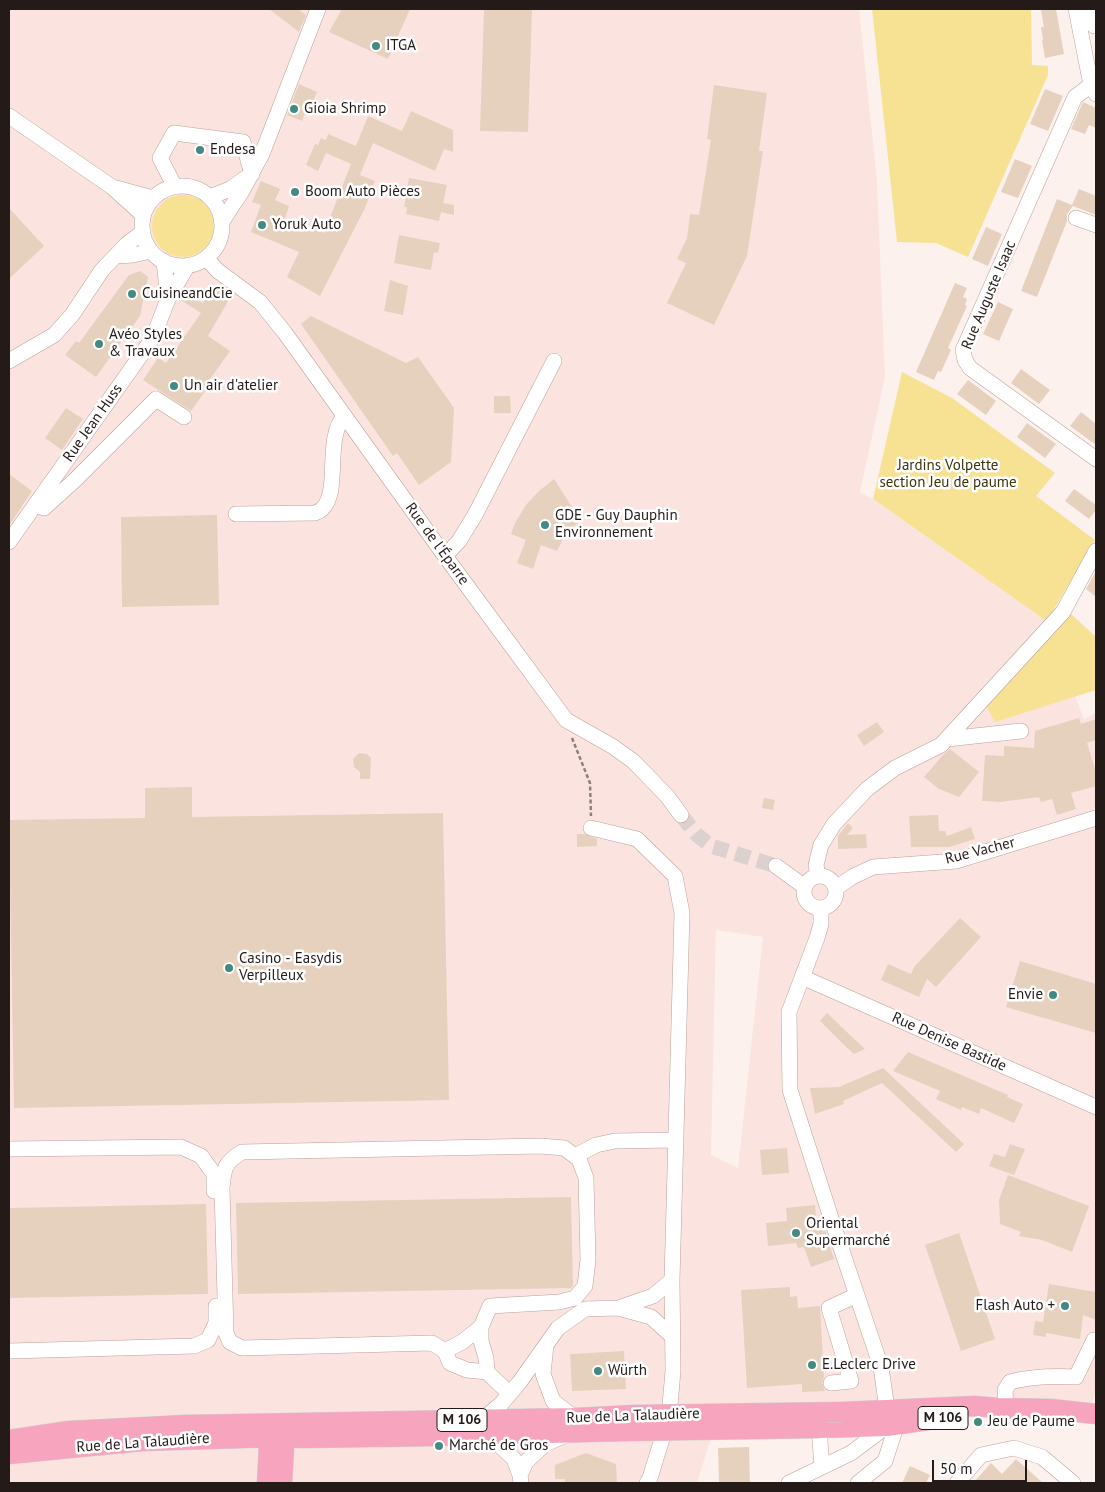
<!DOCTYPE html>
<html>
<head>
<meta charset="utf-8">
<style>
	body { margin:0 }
	#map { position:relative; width:1105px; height:1492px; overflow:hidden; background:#fdf1ee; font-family:"PT Sans",sans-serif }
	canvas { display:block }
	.frame { position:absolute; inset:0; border:10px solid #241a18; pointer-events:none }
	.scale { position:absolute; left:932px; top:1460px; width:95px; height:22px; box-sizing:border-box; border:2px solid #241a18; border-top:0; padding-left:6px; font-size:15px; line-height:18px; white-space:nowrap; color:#241a18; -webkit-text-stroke:4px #fff; paint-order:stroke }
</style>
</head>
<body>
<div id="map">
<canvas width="1105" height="1492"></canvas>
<div class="frame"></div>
<div class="scale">50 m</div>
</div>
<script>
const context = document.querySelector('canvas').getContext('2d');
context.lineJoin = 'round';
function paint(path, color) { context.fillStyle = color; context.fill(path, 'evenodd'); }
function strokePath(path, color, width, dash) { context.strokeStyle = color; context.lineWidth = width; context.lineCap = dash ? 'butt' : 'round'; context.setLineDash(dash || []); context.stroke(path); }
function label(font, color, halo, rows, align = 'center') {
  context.font = font + ' "PT Sans",sans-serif'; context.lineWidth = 5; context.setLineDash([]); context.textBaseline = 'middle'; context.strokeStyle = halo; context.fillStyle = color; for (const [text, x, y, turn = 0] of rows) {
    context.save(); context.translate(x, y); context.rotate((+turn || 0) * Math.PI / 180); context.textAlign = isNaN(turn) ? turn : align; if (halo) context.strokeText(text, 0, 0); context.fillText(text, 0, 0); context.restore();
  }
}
paint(new Path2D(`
	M9 9H859L877 180 885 377 860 492 873 499 1045 620 1084 719 1096 713V1393L1086 1416 721 1406 697 1483H9ZM716 930 763 937 738 1168 711 1155Z`), '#fbe4df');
paint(new Path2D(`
	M872 9H1031L1032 65 1048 66V75L968 257 936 243 897 242Z
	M152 226a31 31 0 1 1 62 0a31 31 0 1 1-62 0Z
	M902 372 952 398 1055 473 1036 496 1095 540 1050 616 1045 620 873 499Z
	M1070 613 1096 637V690L995 722 985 704Z`), '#f7e294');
paint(new Path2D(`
	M269 9H298L306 15 299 32Z
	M342 9H410L388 59 329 32Z
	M484 9H532L528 132 480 131Z
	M1047 9H1056L1064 54 1045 58 1042 40H1043L1041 27H1044L1041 10Z
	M299 84 317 92 308 114 305 113 302 121 287 115Z
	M714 85 767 93 759 151H763L747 256 714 325 667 303 686 263 677 259 687 238 690 214 699 215 711 140 707 139Z
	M1045 89 1063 96 1048 131 1030 124Z
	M1083 102 1096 108V128L1089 125 1085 134 1071 129Z
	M411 111 453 130V152L444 149 435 171 373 143 360 175 375 181 365 208 320 296 287 277 299 252 251 232 261 205 252 202 261 181 280 189 275 200 289 206 285 219 324 233 351 164 326 153 318 171 306 165 315 144 318 145 321 138 326 140 328 134 356 146 368 116 402 131Z
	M1015 159 1032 166 1018 198 1001 192Z
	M409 178 447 185 443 203 454 205V215L441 212 439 221 406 214 407 207H404Z
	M1079 189 1096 196V215L1073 206 1067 214V221L1037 297 1021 291 1057 199 1072 205Z
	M9 208 44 246 9 279Z
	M986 227 1002 234 988 266 972 259Z
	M399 235 440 243 438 253 434 252 431 270 394 263Z
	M140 271 148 277 140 316 96 377 65 355 76 341 79 343 129 275Z
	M390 280 408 286 403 315 384 311Z
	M955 283 967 288 963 297 967 299 965 305 967 306 948 348 951 350 941 372 938 371 934 380 916 372Z
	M213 286 231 296 208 336 230 351 203 389 206 390 191 411 143 380 158 358 166 363 201 313 179 299 183 291 203 303Z
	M998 302 1013 309 999 341 983 334Z
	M311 316 406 363 418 357 454 408 451 462 419 485 397 453 393 456 301 324Z
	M1021 369 1050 390 1039 404 1011 383Z
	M968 380 996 401 986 415 957 394Z
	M494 396H510L511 413H494Z
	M66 408 83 419 62 450 45 438Z
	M1081 412 1096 424V445L1070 426Z
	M1027 423 1056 444 1045 458 1017 437Z
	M9 474 32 491 9 526Z
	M554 479 581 521 573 527 564 537 557 551 541 545 533 569 517 563 526 540 511 534 515 523 526 505 539 491Z
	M1074 489 1096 505V510L1089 519 1065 501Z
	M217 515 219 605 122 607 121 517Z
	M1096 571V597L1086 589Z
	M1079 718 1081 724 1096 719V740L1087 743 1096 772V786L1071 793 1076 809 1057 815 1052 799 1041 802 1039 797 1000 802 982 801 985 755 1004 756V746L1034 748 1035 731Z
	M877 722 884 732 864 746 857 735Z
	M950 749 979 772 959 797 939 789 924 777 943 755Z
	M359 753 367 754 371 758 370 779H360V772L354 767 353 759Z
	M192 787V817L443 813 449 1100 14 1108 9 820 145 818V788Z
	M764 798 775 800 773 810 762 808Z
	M938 815 939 831H945L947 836 971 827 975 839 949 847H911L909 816Z
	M848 823 853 828 847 835 866 834 867 848 838 849V836Z
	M577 834H584L597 839V846L577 847Z
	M960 918 981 937 936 987 927 979 919 997 881 980 888 964 911 974 914 967Z
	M1020 961 1096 984V1033L1006 1007Z
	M827 1013 851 1036 865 1049 854 1054 843 1044 820 1021Z
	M908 1052 1008 1095 1007 1097 1023 1104 1014 1123 981 1108 979 1114 962 1107 961 1110 936 1099 940 1091 893 1071Z
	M883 1068 964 1144 956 1152 882 1083 843 1101 844 1104 815 1114 810 1088 839 1087Z
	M1010 1144 1025 1149 1014 1175 989 1166 994 1154 1005 1157Z
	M787 1148 789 1173 762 1175 760 1150Z
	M1008 1175 1089 1206 1072 1252 1042 1240 1019 1236 1021 1232 1000 1224 999 1200Z
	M571 1197 573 1286 571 1288 238 1294 236 1203Z
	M206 1204 208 1294 9 1298V1208Z
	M815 1205 816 1219 821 1217 834 1259 811 1267 804 1247 798 1248 796 1243 768 1246 766 1223 787 1221 786 1208Z
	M959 1233 995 1339 961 1351 925 1245Z
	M1049 1284 1096 1292V1320L1083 1315 1080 1339 1046 1333V1337L1033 1335 1035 1321 1043 1322Z
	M790 1287V1297L797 1296 798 1308 820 1306 824 1377 822 1383 825 1391 802 1392V1384L747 1388 741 1290Z
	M624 1351 626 1389 572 1391 570 1354Z
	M749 1447 750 1483H719L718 1448Z
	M586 1453 616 1464 617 1483H565V1479H555V1465Z
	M1016 1459 1043 1483H973L991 1463 1002 1474Z
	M910 1466 930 1475 926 1483H902Z`), '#e6d1bf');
strokePath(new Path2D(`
	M681 815 697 835 711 846 776 866`), '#dcd1ce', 15, [15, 8]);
const minor = new Path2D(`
	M1076 9 1091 85 1096 94
	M1091 9 1094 26
	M1091 85 1075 97 963 350 965 360 970 368 1096 459
	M9 116 112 187 143 215
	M142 226a40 40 0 1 1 80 0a40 40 0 1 1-80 0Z
	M175 187 160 158 174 133 243 142 252 174
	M116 188 153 198
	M210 197 230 189 250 175
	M1076 218 1096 225
	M222 222 232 206 241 193 262 154 318 9
	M116 256 133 255 151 251
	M206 258 218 271 260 302 285 333 445 556 566 720 612 746 633 761 667 796 681 815
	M164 261 168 299
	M9 361 54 335 72 315 102 270 127 244 143 232
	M35 505 44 508 75 480 156 399 184 417
	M236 514 315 513C318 512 320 511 322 509 341 492 324 440 344 416
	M9 542 153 338 168 299 188 265
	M445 556 459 541 475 515 554 361
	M947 739 1021 731
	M591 828 637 839 675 876 682 913 672 1280 673 1371 669 1416 650 1478 647 1483
	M776 866 805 887
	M818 876 816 865 821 845 834 824 867 789 895 768 941 745 1063 612 1096 551
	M804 892a16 16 0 1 1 32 0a16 16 0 1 1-32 0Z
	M836 888 852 877 873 867 956 861 1096 818
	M821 908V924L817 938 789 1012 790 1090 831 1218 881 1367 887 1409
	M802 977 1096 1107
	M9 1149 181 1147 201 1156 214 1174V1191
	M575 1156 596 1145 615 1141 676 1140
	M618 1308 651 1317 673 1337
	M546 1345 543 1374 553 1401 575 1418
	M9 1351 194 1346 208 1340 216 1323V1306
	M445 1351 450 1363 467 1370 487 1372 486 1358 481 1341V1327L490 1306 559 1302 575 1298 585 1286 588 1260 586 1178 579 1159 564 1148 541 1146 242 1152C224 1163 224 1168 222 1188L226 1333 230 1342 242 1348 432 1343 445 1351 462 1342 481 1327
	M487 1372 509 1393
	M831 1383 851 1381 829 1308 857 1295
	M1006 1408 1005 1390 1010 1382C1032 1376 1054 1376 1076 1377L1094 1340H1096
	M483 1419 501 1404 519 1383 558 1328 585 1309 618 1308 653 1296 672 1280
	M819 1428 822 1467
	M480 1439 497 1443 514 1459 520 1475 521 1483
	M520 1475 526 1462 545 1444 564 1436
	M789 1483 851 1453 887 1426
	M858 1483 885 1461 897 1424
	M957 1483 981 1455 1014 1448 1042 1457 1073 1483`);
const major = new Path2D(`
	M842 1412 974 1406 998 1408 1051 1409 1096 1414
	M819 1428 887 1426 941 1418
	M272 1429 284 1448 282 1483
	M9 1440 69 1431 185 1425 575 1418 633 1415
	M9 1454 142 1441 277 1437 304 1438 436 1436 626 1431
	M267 1483 269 1444 283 1431`);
strokePath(minor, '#bba09a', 16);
strokePath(major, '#d3d1d1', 21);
strokePath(new Path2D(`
	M572 738 590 783 591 816`), '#8c817f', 2.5, [4, 2.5]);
strokePath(minor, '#fff', 15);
strokePath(major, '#f7a5be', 20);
const majorBridge = new Path2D(`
	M633 1415 842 1412
	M626 1431 819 1428`);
strokePath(majorBridge, '#d3d1d1', 21, []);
strokePath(majorBridge, '#f7a5be', 20);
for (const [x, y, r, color] of [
	[376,46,5,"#448a82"],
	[294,109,5,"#448a82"],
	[200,150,5,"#448a82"],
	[295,192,5,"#448a82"],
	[262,225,5,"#448a82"],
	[132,294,5,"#448a82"],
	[99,344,5,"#448a82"],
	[174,386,5,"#448a82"],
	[545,525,5,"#448a82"],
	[229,968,5,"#448a82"],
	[1053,995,5,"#448a82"],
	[796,1233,5,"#448a82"],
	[1065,1306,5,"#448a82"],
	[812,1365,5,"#448a82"],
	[598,1371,5,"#448a82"],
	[978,1422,5,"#448a82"],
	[439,1446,5,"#448a82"]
]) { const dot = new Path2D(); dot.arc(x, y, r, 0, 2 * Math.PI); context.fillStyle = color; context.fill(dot); strokePath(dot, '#fff', 2); }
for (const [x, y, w] of [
	[943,1418,50],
	[462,1420,50]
]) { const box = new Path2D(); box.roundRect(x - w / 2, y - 11.5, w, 23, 4); context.fillStyle = '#fff'; context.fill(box); strokePath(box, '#241a18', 1); }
label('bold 14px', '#241a18', null, [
	["M 106",943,1418],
	["M 106",462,1420]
]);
label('15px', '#241a18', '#fff', [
	["ITGA",386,46],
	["Gioia Shrimp",304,109],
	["Endesa",210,150],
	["Boom Auto Pièces",305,192],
	["Yoruk Auto",272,225],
	["CuisineandCie",142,294],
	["Avéo Styles",109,335],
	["& Travaux",109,352],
	["Un air d'atelier",184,386],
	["GDE - Guy Dauphin",555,516],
	["Environnement",555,533],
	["Casino - Easydis",239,959],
	["Verpilleux",239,976],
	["Envie",1043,995,"right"],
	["Oriental",806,1224],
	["Supermarché",806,1241],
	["Flash Auto +",1055,1306,"right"],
	["E.Leclerc Drive",822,1365],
	["Würth",608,1371],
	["Jeu de Paume",988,1422],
	["Marché de Gros",449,1446]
], 'left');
label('15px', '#241a18', '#fff', [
	["Rue Auguste Isaac",989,295,-67],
	["Rue Jean Huss",93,423,-55],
	["Rue de l'Éparre",437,544,54],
	["Rue Vacher",980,851,-14],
	["Rue Denise Bastide",949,1042,24],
	["Rue de La Talaudière",633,1416,-2],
	["Rue de La Talaudière",143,1443,-4]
]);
label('15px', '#3d3208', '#fff', [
	["Jardins Volpette",948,466],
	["section Jeu de paume",948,483]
]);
</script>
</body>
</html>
